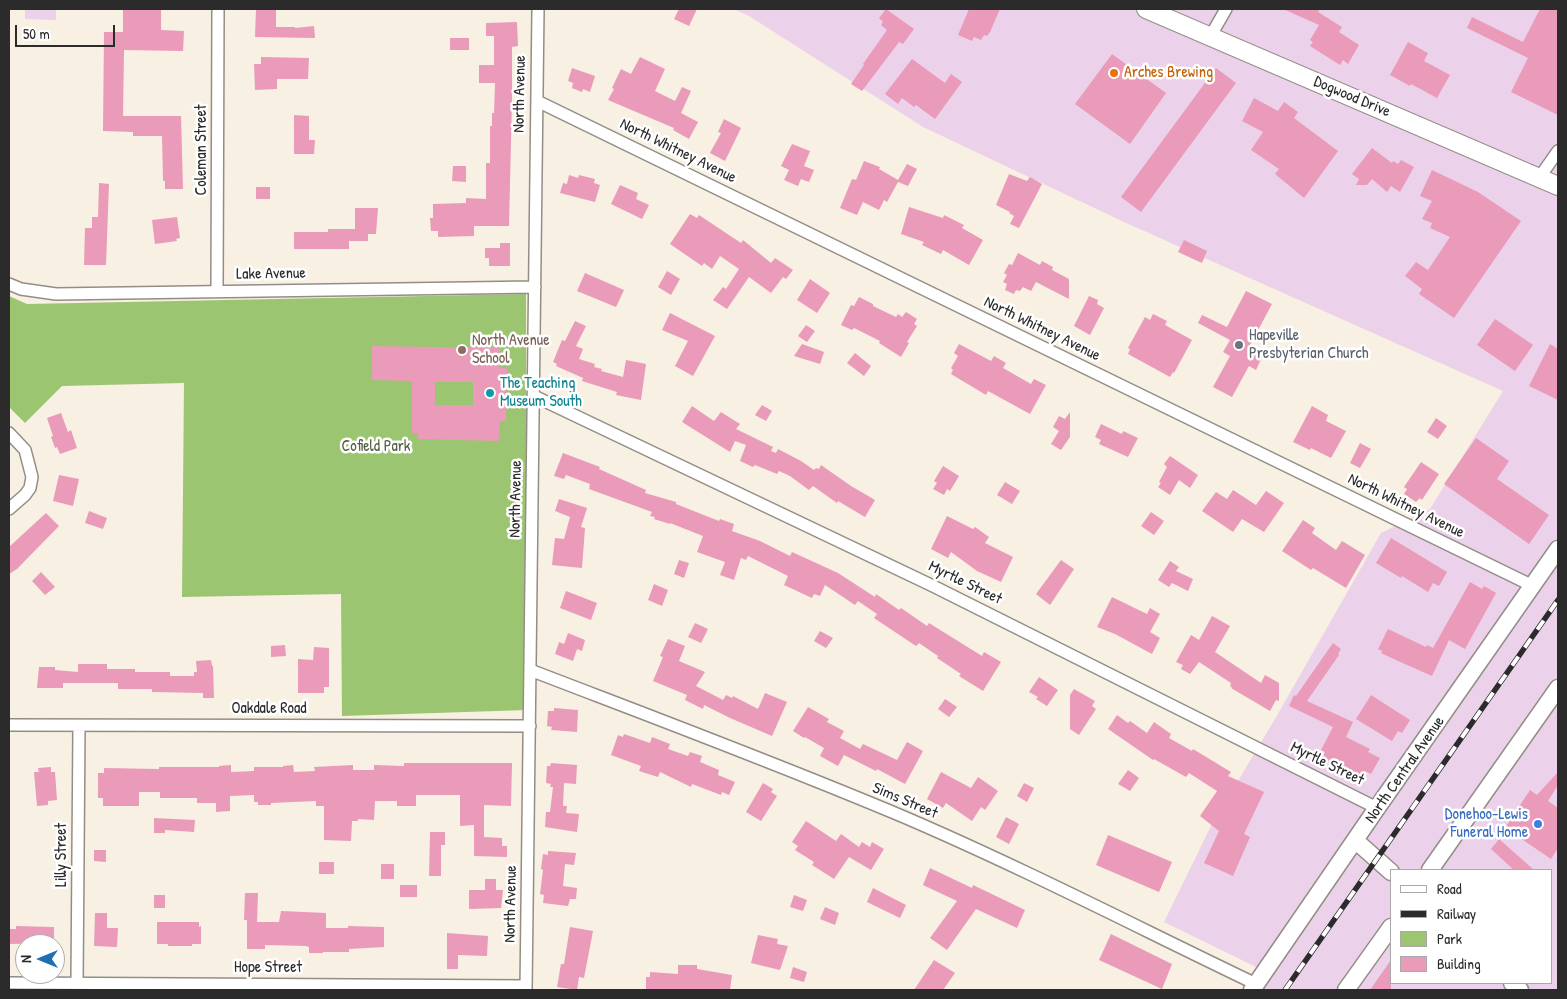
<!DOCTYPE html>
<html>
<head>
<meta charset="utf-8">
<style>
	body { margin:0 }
	#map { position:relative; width:1567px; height:999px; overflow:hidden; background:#f8f0e2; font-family:"Patrick Hand",sans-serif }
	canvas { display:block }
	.frame { position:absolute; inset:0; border:10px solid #2b2b2b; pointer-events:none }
	.legend { position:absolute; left:1390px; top:869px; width:162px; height:115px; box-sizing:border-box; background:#fff; border:1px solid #aaa; margin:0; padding:6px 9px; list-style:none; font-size:15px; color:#2b2b2b }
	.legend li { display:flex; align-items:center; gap:10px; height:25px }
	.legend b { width:25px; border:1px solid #aaa }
	.north { position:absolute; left:15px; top:934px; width:50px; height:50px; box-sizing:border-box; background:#fff; border:1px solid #aaa; border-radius:50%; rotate:270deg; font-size:14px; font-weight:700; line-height:20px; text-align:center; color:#2b2b2b }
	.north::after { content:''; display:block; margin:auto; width:18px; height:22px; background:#1f6fb2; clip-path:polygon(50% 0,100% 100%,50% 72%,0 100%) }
	.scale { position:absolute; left:15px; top:25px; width:100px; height:22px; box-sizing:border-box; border:2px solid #2b2b2b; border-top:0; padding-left:6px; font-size:15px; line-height:18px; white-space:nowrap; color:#2b2b2b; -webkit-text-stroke:4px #fff; paint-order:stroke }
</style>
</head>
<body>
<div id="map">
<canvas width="1567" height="999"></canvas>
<div class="frame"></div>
<ul class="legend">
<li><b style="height:6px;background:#fff"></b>Road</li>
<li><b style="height:6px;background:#2b2b2b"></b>Railway</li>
<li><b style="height:14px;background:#9cc571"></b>Park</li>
<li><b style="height:14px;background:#e99bb9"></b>Building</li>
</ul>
<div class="north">N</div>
<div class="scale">50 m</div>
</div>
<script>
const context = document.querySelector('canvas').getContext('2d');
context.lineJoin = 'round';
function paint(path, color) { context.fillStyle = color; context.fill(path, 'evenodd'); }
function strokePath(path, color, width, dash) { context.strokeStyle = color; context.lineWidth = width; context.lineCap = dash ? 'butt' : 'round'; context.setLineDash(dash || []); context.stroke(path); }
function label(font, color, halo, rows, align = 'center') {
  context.font = font + ' "Patrick Hand",sans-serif'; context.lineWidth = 5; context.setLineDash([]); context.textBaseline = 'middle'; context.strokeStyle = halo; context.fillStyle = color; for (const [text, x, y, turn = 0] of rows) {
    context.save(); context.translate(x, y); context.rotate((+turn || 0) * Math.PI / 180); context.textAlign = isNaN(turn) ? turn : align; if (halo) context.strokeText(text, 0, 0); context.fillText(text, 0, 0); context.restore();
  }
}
paint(new Path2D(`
	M25 9H56V20L25 19Z
	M734 9H1558V990H1241L1256 967 1164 922 1211 826 1275 719 1381 533 1430 509 1503 391 1124 222 923 127 749 16ZM1391 870H1551V983H1391Z`), '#ecd1ea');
paint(new Path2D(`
	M526 294 527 710 342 716 341 594 182 597 184 383 62 386 25 423 9 407V296L27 304Z`), '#9cc571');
paint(new Path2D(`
	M123 9H161V30L184 31 183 51 124 50 123 116H181L183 189H165V181H163L162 136H133V132L103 131 104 32H123Z
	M256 9H276V27H295V28L314 26 315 38 255 37Z
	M679 9H697L689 26 674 19Z
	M886 9 914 29 903 44 899 42 862 91 851 84 864 65 863 64 887 30 881 25 883 22 879 18Z
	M969 9H1000L990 32 987 36 984 35 981 40 974 37 972 41 958 35Z
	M1283 9H1320L1318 12 1342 27 1339 32 1359 45 1348 64 1343 60 1340 65 1310 46 1313 42 1310 40 1319 25Z
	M1540 9H1558V115L1511 92 1528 58 1467 28 1472 17 1523 42Z
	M517 22 518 46 512 47V100L509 226H474V236L438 237V231H431L430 218H433V204L466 203V198L486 199V163H490V126H492V113H494L495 83H479V65H494V36H486V23Z
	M450 38H469V50H450Z
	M1408 42 1428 53 1424 61 1450 75 1437 98 1411 84 1410 86 1390 75Z
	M1112 54 1166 93 1130 144 1075 104Z
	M261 57 309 58 308 79H277V89L255 90 254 64H261Z
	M640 57 665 69 655 91 675 101 682 87 691 91 681 113 698 122 689 139 673 130 674 128 608 100 614 89 612 88 621 69 631 74Z
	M912 59 945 83 951 74 962 82 935 119 916 105 914 107 902 98 898 104 885 94Z
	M572 68 595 76 590 92 583 89 582 92 572 88 573 83 568 81Z
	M1216 68 1236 83 1141 212 1121 197Z
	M1254 98 1278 111 1284 102 1298 112 1294 118 1338 151 1304 198 1275 174 1279 169 1251 150 1263 132 1242 121Z
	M294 115 309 116V140H315L314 154H294Z
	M724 119 741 128 725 161 710 153 721 133 718 132Z
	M792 144 810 151 804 166 814 170 809 182 801 179 798 186 784 180 789 170 781 166Z
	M1372 148 1392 163 1393 161 1398 164 1401 160 1414 167 1400 192 1391 186 1387 192 1372 179 1367 185H1356L1359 179 1352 174Z
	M864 161 880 167 879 169 898 180 907 164 917 169 908 186 898 182 887 202 884 200 879 210 863 202 857 215 840 208 852 179 856 180Z
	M453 166H466V182L452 181Z
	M1432 170 1478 192 1521 221 1454 318 1419 294 1422 289 1405 276 1416 262 1428 270 1450 237 1430 228 1432 223 1422 219 1432 201 1420 196Z
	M1009 174 1027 181 1030 177 1042 184 1019 228 1010 224 1014 216 1009 213 1010 212 996 205Z
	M569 175 578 178 579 175 595 179 594 183 600 185 595 202 560 193 563 183 567 184Z
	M99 183 109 184 106 265H84L85 228H92V217H98Z
	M620 185 638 193 636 199 649 205 642 219 611 204Z
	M256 187H270V199H256Z
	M909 207 943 218 944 215 964 225 962 228 983 240 969 265 943 250 941 254 922 245 924 242 901 234Z
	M355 208H378L376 234H368V241H349V249H294V232H328V229H355Z
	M690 214 697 218 699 215 741 243 743 240 771 263 775 258 793 270 786 279 783 277 771 293 749 277 727 309 713 300 723 287 726 289 739 269 720 256 712 269 704 263 702 266 670 244Z
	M177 217 180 238 176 239 177 241 155 244 152 220Z
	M1184 240 1207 251 1202 263 1178 252Z
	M500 243H510V266H489V258H485V248H500Z
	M1018 253 1040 265 1042 261 1053 267 1052 270 1069 279V299L1036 282 1031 291 1023 287 1020 291 1016 290 1014 294 1005 290 1007 284 1003 282 1007 275 1004 273 1009 264 1012 265Z
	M667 271 680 279 671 295 658 287Z
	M585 273 624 290 616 307 577 291Z
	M810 279 830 293 817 313 797 300Z
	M1246 291 1272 304 1248 349 1262 357 1256 370 1249 366 1232 397 1213 387 1230 356 1223 352 1230 340 1198 323 1202 315 1227 327Z
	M1089 296 1098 300 1097 304 1104 308 1090 335 1074 326Z
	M859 297 873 304V306L896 317 898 314 902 317 906 312 917 319 914 324 917 326 907 342 909 343 901 357 879 343 880 341 854 328 852 330 841 325 851 305 854 306Z
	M670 313 715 336 693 376 675 366 688 341 662 330Z
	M1153 314 1167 321 1165 325 1192 340 1174 373 1173 372 1170 377 1128 354 1130 349 1128 348 1145 317 1150 320Z
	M1495 319 1533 345 1515 371 1477 345Z
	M575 321 586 326 576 346 583 349 579 359 595 364 594 367 602 369 601 371 623 377 626 360 646 364 641 400 616 395 617 392 582 381 583 378 556 366 557 364 553 362 562 340 565 341Z
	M806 325 815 331 807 342 798 336Z
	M802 344 824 352 820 364 794 356Z
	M959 344 991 361 994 356 1006 363 1003 368 1031 384 1034 379 1046 385 1030 414 988 391 986 395 951 374 953 370 951 368 958 356 954 353Z
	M1550 344 1558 349V400L1529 386Z
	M372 346 500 348V368H507L506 421H500L499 441 418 439V433H412V381L372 380ZM435 382H473V405H435Z
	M855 353 871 366 864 376 847 363Z
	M762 405 772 411 766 421 755 415Z
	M692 406 714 421 721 412 740 424 736 429 773 447 771 451 776 453 778 449 801 461 814 470 816 468 819 469 821 465 851 486 875 500 865 517 838 501 837 503 813 486 809 490 790 476 779 471 777 474 755 465 753 467 740 461 746 445 735 441 730 452 682 422Z
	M1312 406 1328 415 1326 421 1346 431 1331 458 1311 448 1310 450 1293 442Z
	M1070 412V437L1061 450 1051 444 1059 431 1053 427 1059 416 1065 419Z
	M61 413 68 432 71 430 77 448 60 454 57 447 55 448 51 437 53 436 47 418Z
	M1436 418 1447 426 1438 439 1427 432Z
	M1101 424 1122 434 1123 431 1138 438 1128 457 1099 444 1101 440 1095 437Z
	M1476 438 1509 461 1497 479 1549 515 1529 544 1444 484Z
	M1360 443 1371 449 1360 468 1350 463Z
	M563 453 600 467 599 469 646 490 645 493 676 502V504L719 521 720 519 734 524 732 531 760 541 790 556 792 552 838 573 875 597 876 594 899 610 901 608 927 626 929 623 982 656 984 652 1001 662 983 691 959 676 961 674 937 658 938 656 919 643 916 646 874 618 877 614 858 601 855 605 825 585 820 596 814 594 812 598 784 585 788 576 748 556 746 560 741 558 734 580 720 575 725 562 697 552 703 536 670 523V524L654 519 655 517 650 516 652 512 589 489 590 484 566 475 564 479 554 476Z
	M1170 456 1198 475 1190 488 1179 480 1170 495 1158 487 1161 483 1159 482 1167 467 1164 464Z
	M1421 462 1439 474 1422 500 1420 498 1416 502 1404 494 1407 489 1404 487Z
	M943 466 959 476 950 491 947 489 944 495 933 489 937 483 934 481Z
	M59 475 79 479 73 506 53 501Z
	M1005 482 1020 491 1012 504 997 495Z
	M1233 490 1256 505 1266 491 1284 503 1264 532 1242 519 1233 532 1202 511 1216 492 1227 499Z
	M559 499 587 508 581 527 585 528 582 568 552 565 555 538 564 539 570 517 555 511Z
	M89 511 107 518 103 529 85 523Z
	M1151 512 1164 521 1154 535 1141 526Z
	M46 513 59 526 17 569 9 574V547Z
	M947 516 973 529 975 527 989 537 985 543 1013 557 1001 582 977 571 951 552 948 558 931 549Z
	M1303 520 1315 528 1312 533 1336 550 1342 541 1365 555 1346 588 1313 568 1311 570 1282 551Z
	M1391 538 1447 572 1439 586 1433 583 1428 592 1402 576 1401 578 1376 563Z
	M679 560 689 563 684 578 674 574Z
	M1061 560 1074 569 1050 605 1036 594Z
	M1170 561 1179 567 1176 571 1193 579 1188 591 1172 583 1169 587 1158 580Z
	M41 572 55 587 45 595 32 581Z
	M1470 582 1482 589 1484 586 1496 593 1465 649 1449 640 1432 676 1398 661 1381 653 1382 651 1378 649 1388 629 1426 647 1427 645 1433 648Z
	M654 584 668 590 662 606 648 600Z
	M566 591 597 603 591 620 560 608Z
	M1112 597 1147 614 1150 608 1160 614 1150 632 1160 638 1152 654 1115 634 1097 627Z
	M1212 616 1230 626 1215 652 1261 683 1265 675 1279 683V701L1276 700 1270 711 1231 688 1232 687 1230 686 1231 683 1199 662 1190 674 1181 669 1183 665 1176 662 1191 635 1199 640Z
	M695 623 708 629 701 643 688 637Z
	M820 631 833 638 826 648 814 641Z
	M568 633 585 640 582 651 577 649 573 661 555 654 559 642 564 644Z
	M668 639 685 646 679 661 705 672 696 686 723 700 726 695 732 698 733 696 758 709 765 693 787 702 772 736 730 718 704 705 703 709 685 700 687 695 653 681 663 657 660 656Z
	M1333 643 1341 649 1338 654 1339 655 1307 701 1353 722 1346 737 1370 749 1368 752 1380 758 1371 774 1365 771 1362 776 1323 757 1325 752 1321 750 1333 727 1289 706 1294 695 1296 696Z
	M285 645 286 656 271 657V646Z
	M314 647 329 648V687H324V693H298V659L313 660Z
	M211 660 212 666H213L214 698H203V693L152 692V689H118V683H63V688H37L39 667H55V670L78 672V664H107V669H135V672H170V676H194V672H197L196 661Z
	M1039 677 1058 690 1047 706 1036 699 1038 697 1029 692Z
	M1074 689 1095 701 1092 706 1096 709 1079 735 1070 729V695Z
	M1371 695 1410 720 1402 733 1398 731 1392 741 1356 719Z
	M945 699 957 707 949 717 938 709Z
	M808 707 829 719 827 722 844 731 840 738 860 749 863 744 897 760 907 742 923 751 905 784 877 769 876 771 844 755 838 766 820 756 824 748 805 737 804 738 793 731Z
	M554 708 578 710 577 732 551 730 552 727 547 726 548 711H554Z
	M1117 715 1128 723 1130 721 1147 733 1154 722 1171 734 1169 738 1192 751 1193 749 1231 772 1228 776 1264 792 1244 834 1250 837 1233 876 1204 863 1219 831 1200 816 1217 791 1189 773 1186 777 1154 759 1153 760 1108 729Z
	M624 734 650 743 652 737 670 744 668 749 688 756 690 752 702 756 700 762 719 770 718 775 735 782 729 795 722 792 721 795 692 784 691 787 660 772 658 777 639 771 641 766 611 755 618 735 623 737Z
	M404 763H512L511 806 484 805V837L502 838V846H507V857L474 856V825L460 826V795H416V806H397V801H375L374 820 358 819V821H352L351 841 324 840V806H316V801L271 803V805H258V802H254V795L230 796V811L216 812V803H197V798H160V792H139V806H103V798H98V773H104V768L159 769V767H219V766L231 765V772L254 771V767H283V766L293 765 294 772 315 771 314 767 353 765V770H374V765L404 766Z
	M551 763 577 765 576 784 564 783 563 806H567L566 813 579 814 577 832 545 827 546 812H550L553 787H550L551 784 546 783 547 766H550Z
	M51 767V772H55L57 800 48 801V805L37 806 34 772H39L38 768Z
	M1128 770 1139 778 1130 791 1118 784Z
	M941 772 971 788 978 777 998 791 985 810 981 807 972 821 946 803 943 808 927 799Z
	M1558 772V785L1548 801 1558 808V848L1551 859 1507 829V825L1530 790 1537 795Z
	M763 783 773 789 771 792 777 796 761 821 746 812Z
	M1024 783 1034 788 1027 802 1017 796Z
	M1006 817 1019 824 1009 844 996 837Z
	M154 818 195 820 194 832 165 830V833H154Z
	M806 821 836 841 841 834 859 847 862 842 870 847 872 842 884 849 871 870 849 857 834 879 812 865 814 862 795 850 798 846 792 842Z
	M430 832H445V845H441V876H429Z
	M1108 835 1172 862 1159 892 1096 865Z
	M1499 839 1534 870H1514L1491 849Z
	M94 850H106V862L94 861Z
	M548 851 576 853 574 865 565 864 563 886 577 888 576 899H570L568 906 543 903 544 895 540 894 543 870 541 869 543 854 548 855Z
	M319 862H334V874H319Z
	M381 864H394V879H381Z
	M930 868 972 888 973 885 1025 910 1017 928 976 909 947 950 930 938 957 901 923 885Z
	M485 879H496V890H503L501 908 469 909V890H485Z
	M400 885H417V897H400Z
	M873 888 906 905 900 918 867 902Z
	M245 893H258L257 922H279L281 911 326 913V928H348V926L384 927V947L349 949V952H323V953H309V947L306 946 265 945V949H247V920H244Z
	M154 895H165V908H154Z
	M794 895 807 900 803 911 790 907Z
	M825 907 839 913 835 925 820 919Z
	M95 913H107V928H118L117 947 94 946Z
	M157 922H199V927L201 926V944H192V946H168V944H157Z
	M16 926 54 927V943L9 944V929H16Z
	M570 927 593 931 584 978 579 977 577 990 557 987 561 964H564Z
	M447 933 488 936 487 956 458 955V969H447Z
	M1111 934 1172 964 1162 989 1099 960Z
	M758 935 778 939 777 944 788 946 780 970 751 963Z
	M934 960 955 973 943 990H914Z
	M1391 960V990H1370Z
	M678 965H697V969L732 975 730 990H646V977H650V972L678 974Z
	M793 967 807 972 804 982 790 978Z`), '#e99bb9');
const street = new Path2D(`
	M1210 37 1226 9
	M537 101 1533 586
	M1539 178 1558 151
	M9 284 21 289 56 294 535 287
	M217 291 218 9
	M534 396 931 585 1377 808
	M9 433 25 450 32 477 30 488 25 495 9 509
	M530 670C655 718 781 765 904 817 1023 868 1139 928 1256 984
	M9 725 530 726
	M9 983 526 986
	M77 983 79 726
	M526 990 538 9`);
const secondary = new Path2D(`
	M1356 841 1391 872
	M1430 870 1558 688
	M1512 983 1520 990
	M1252 990 1377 808 1558 549
	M1346 990 1391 927`);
const primary = new Path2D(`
	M1146 9 1558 186`);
strokePath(street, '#928e86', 14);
strokePath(secondary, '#928e86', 19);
strokePath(primary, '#928e86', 20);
strokePath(street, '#fff', 11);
strokePath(secondary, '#fff', 16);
strokePath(primary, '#fff', 18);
const rail = new Path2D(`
	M1285 990 1558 600`);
strokePath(rail, '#2b2b2b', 5.5);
strokePath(rail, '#fff', 4, [11]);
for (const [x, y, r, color] of [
	[1114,73,5,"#e8710a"],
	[1239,345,5,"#6b7280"],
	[462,350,5,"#8d6e63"],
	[490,393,5,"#0f9aa8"],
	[1538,824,5,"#3f7fe0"]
]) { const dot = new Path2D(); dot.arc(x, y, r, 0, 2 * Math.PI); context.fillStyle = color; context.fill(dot); strokePath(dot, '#fff', 2); }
label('16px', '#c56008', '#fff', [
	["Arches Brewing",1124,73]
], 'left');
label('16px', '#2b2b2b', '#fff', [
	["North Avenue",520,94,-89],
	["Dogwood Drive",1352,97,23],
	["Coleman Street",202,150,-90],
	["North Whitney Avenue",678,151,26],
	["Lake Avenue",271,274,-1],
	["North Whitney Avenue",1042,329,26],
	["North Avenue",516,499,-89],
	["North Whitney Avenue",1406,506,26],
	["Myrtle Street",965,583,26],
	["Oakdale Road",269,709],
	["Myrtle Street",1327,764,26],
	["North Central Avenue",1405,770,-55],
	["Sims Street",905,801,23],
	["Lilly Street",62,855,-90],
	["North Avenue",511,904,-89],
	["Hope Street",268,968]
]);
label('16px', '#5b616d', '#fff', [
	["Hapeville",1249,336],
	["Presbyterian Church",1249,354]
], 'left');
label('16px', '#785e54', '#fff', [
	["North Avenue",472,341],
	["School",472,359]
], 'left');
label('16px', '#0d838f', '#fff', [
	["The Teaching",500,384],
	["Museum South",500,402]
], 'left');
label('16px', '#536144', '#fff', [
	["Cofield Park",376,447]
]);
label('16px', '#366cbe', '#fff', [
	["Donehoo-Lewis",1528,815],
	["Funeral Home",1528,833]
], 'right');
</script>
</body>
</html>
